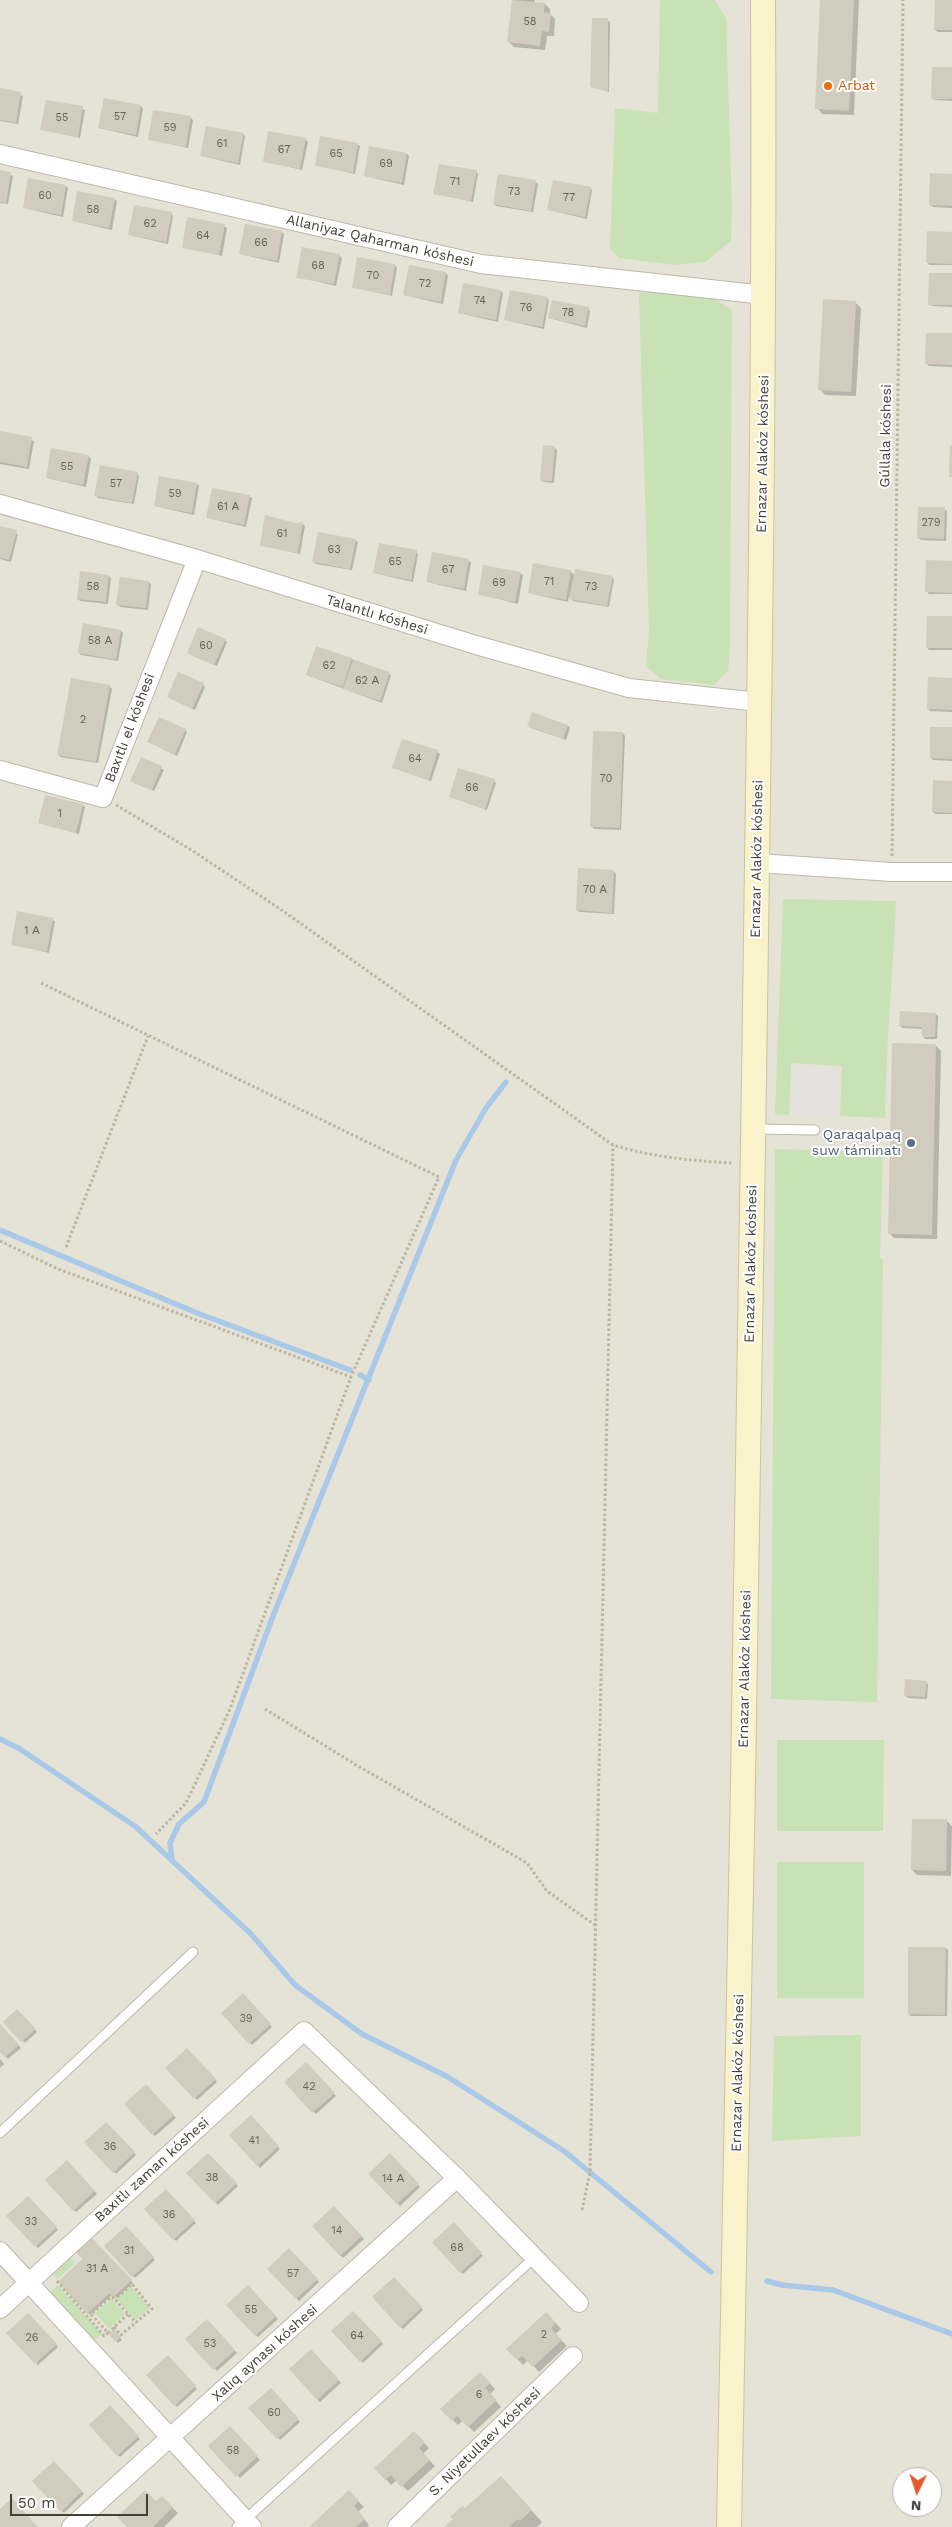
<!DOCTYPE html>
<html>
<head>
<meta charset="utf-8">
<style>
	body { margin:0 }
	#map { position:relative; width:952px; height:2527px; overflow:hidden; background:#f2f0e8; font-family:"Work Sans",sans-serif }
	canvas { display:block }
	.north { position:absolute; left:892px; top:2467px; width:50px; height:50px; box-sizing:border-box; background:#fff; border:1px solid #b4b3af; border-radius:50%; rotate:184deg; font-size:14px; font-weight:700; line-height:20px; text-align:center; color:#444037 }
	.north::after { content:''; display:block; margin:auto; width:18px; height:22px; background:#e35a2e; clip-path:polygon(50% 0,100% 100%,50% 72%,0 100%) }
	.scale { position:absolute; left:10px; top:2494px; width:138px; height:22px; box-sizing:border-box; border:2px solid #444037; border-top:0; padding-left:6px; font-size:15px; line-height:18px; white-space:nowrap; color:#444037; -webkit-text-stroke:4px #fff; paint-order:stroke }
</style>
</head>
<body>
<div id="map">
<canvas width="952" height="2527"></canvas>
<div class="north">N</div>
<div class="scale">50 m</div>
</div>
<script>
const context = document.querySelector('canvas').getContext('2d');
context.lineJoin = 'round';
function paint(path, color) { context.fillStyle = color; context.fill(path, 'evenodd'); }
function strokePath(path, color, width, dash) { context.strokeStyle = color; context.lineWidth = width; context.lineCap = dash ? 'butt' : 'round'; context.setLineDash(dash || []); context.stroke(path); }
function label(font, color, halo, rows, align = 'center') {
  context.font = font + ' "Work Sans",sans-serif'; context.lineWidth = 4; context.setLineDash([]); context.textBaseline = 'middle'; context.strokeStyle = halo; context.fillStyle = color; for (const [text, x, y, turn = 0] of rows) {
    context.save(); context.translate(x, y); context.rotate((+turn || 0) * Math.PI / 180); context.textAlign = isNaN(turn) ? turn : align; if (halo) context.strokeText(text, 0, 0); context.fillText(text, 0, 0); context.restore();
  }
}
paint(new Path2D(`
	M0 0H952V2527H0ZM902 2477H932V2507H902Z`), '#e5e2d6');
paint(new Path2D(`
	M660 0H715L726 19 732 206 731 241 705 262 674 265 619 258 610 249 615 108 658 113Z
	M663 291 708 295 732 310 730 644 728 671 714 685 661 679 646 666 649 631 639 293Z
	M783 899 896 901C893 973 886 1045 885 1118L840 1116 842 1066 791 1063 789 1115 775 1114Z
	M775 1149 883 1152 880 1258 883 1259 877 1702 771 1699Z
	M777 1740H884L883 1831H777Z
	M777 1862H864V1998H777Z
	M861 2035V2136L772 2141 774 2036Z
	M69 2257 75 2263 58 2279 52 2273Z
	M58 2285 102 2334 94 2341 50 2292Z
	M131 2286 150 2308 136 2320 117 2299Z
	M112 2299 125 2314 109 2329 95 2313Z`), '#c9e2b5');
paint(new Path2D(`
	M795 1068 839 1070 837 1116 792 1113Z`), '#e4e2df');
paint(new Path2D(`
	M513 0H535L534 3 545 4 550 9V14L555 19 554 36H547L545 50 514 47 509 42Z
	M822 0H859L854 115 822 114 817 108Z
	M936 0H952V32H938L935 30Z
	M607 20 610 22 609 92 591 86Z
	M952 68V101L935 100 932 98Z
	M0 90 23 96 18 124 0 121Z
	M47 101 85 110 80 138 41 129Z
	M141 106 143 109 138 137 99 128Z
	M191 118 193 120 188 148 149 139Z
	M243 134 245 136 240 165 202 156Z
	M305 139 308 142 302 170 264 161Z
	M357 144 360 146 355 174 316 165Z
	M407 154 409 156 404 185 365 176Z
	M0 171 13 176 8 204 0 203Z
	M476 172 478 174 473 202 435 193Z
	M952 175V208L933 207 930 205Z
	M535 182 538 184 533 212 496 206 494 204Z
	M66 186 68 188 63 217 24 208Z
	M590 188 592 190 587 219 549 210Z
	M114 199 117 201 112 230 73 221Z
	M171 213 173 216 168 244 130 235Z
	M224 226 227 228 222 256 183 247Z
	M282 232 284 234 279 263 240 254Z
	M952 233V265H929L927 262Z
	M339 255 342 258 336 286 298 277Z
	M395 265 397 268 392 296 353 287Z
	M446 273 448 276 443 304 404 295Z
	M952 275V307L932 306 930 304Z
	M501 291 503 293 498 322 459 313Z
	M547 298 549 300 544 329 505 320Z
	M855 302 861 308 856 396 825 395 820 389Z
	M588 308 590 311 587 328 549 318Z
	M952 335V367L929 366 927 364Z
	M0 432 34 441 29 469 0 464Z
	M554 447 557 450 554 483 544 482 541 480Z
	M88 456 91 459 86 487 47 478Z
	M137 474 139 476 134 504 98 498 96 496Z
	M197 484 199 486 194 515 155 506Z
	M249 496 252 498 246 527 208 518Z
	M944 509 947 511 946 541 921 540 918 538Z
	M295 524H303L305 526 300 554 261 545Z
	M0 527 18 534 11 562 0 559Z
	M355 540 358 542 352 570 316 564 314 562Z
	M416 551 418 554 413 582 374 573Z
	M433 553 471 562 466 591 427 582Z
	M952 562V594H929L927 591Z
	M570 571 575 576 612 577 614 579 609 607 573 601 569 596 568 602 529 593Z
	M520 573 523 575 518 604 479 594Z
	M109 576 111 578 108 604 80 601 78 599Z
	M148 582 151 584 148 610 120 607 118 604Z
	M952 618V650H929L927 647Z
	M121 631 123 633 118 661 81 655 79 653Z
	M225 640 227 642 217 666 191 655Z
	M352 659 391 675 382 703 307 675Z
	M952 679V712L930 711 928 709Z
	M203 685 205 687 195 710 168 697Z
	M109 686 112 689 98 763 60 757 58 754Z
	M533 714 568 726 570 728 566 740 531 728 529 725Z
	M952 728V761L933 760 931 758Z
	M185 730 187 732 177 756 149 742Z
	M623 733 625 736 621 830 594 829 591 826Z
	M437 752 440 754 431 781 394 768Z
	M142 759 164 770 154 791 134 783Z
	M494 780 496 783 487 810 450 797Z
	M952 782V814H936L933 812Z
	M83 805 85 807 79 834 39 823Z
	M614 871 616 874 614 914 580 912 577 910Z
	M18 913 55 921 49 953 13 944Z
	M935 1014 938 1016 937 1039H925L923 1036V1029L903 1028 900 1026Z
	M935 1045 941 1051 937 1239 894 1238 889 1233Z
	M926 1682 928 1684 927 1699 908 1698 905 1695Z
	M946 1820 952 1826 951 1876 917 1875 912 1870Z
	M946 1948 948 1950 947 2016H911L909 2014Z
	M243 1995 272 2027 252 2045 222 2013Z
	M17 2011 37 2032 25 2043 5 2022Z
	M1 2026 21 2048 8 2059 0 2050Z
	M187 2050 217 2082 197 2100 167 2068Z
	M0 2059 4 2064 0 2068Z
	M306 2064 336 2096 316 2114 286 2082Z
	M146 2086 176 2118 155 2136 126 2104Z
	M251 2117 280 2149 260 2168 230 2135Z
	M106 2123 136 2155 116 2174 86 2142Z
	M208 2154 238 2186 218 2205 188 2173Z
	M390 2155 420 2187 400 2206 370 2174Z
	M67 2162 97 2194 76 2212 46 2180Z
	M166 2191 196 2223 176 2241 146 2210Z
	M28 2198 58 2230 38 2248 8 2216Z
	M334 2207 364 2239 343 2258 314 2226Z
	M454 2224 483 2256 463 2274 433 2243Z
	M126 2228 155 2260 135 2278 106 2246Z
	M90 2238 133 2283 117 2298 113 2294 90 2315 59 2282 84 2259Z
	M289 2250 319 2282 299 2301 269 2269Z
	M394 2279 423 2310 403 2329 373 2297Z
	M248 2287 278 2319 258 2337 228 2305Z
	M353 2313 383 2344 363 2363 333 2331Z
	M546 2313 561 2329 555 2334 567 2346 539 2372 528 2360 523 2365 508 2349Z
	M28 2314 58 2347 38 2365 8 2333Z
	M207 2321 237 2353 217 2371 187 2339Z
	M114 2331 122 2340 118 2343 111 2334Z
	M311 2351 341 2383 320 2402 291 2369Z
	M167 2356 197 2389 177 2407 147 2375Z
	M480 2373 495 2389 490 2394 501 2407 474 2432 463 2420 458 2425 442 2409Z
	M270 2389 300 2422 280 2440 250 2408Z
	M110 2407 140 2439 120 2457 90 2425Z
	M230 2428 260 2460 240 2478 210 2446Z
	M414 2433 429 2448 423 2454 435 2466 408 2491 397 2480 391 2485 376 2468Z
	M54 2463 84 2494 64 2513 34 2481Z
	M512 2489 542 2522 537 2527H446L465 2510Z
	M349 2492 364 2507 358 2512 369 2525 367 2527H310Z
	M162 2498 178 2513 164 2527H128Z`), '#0003');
strokePath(new Path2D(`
	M0 1230 197 1313 350 1370
	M360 1375 369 1380
	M0 1739 20 1749 136 1827 251 1934 295 1985 362 2034 448 2077 564 2151 711 2272
	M172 1861 170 1843 179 1824 204 1802 273 1616 456 1160 486 1108 506 1082
	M767 2281 782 2285 833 2290 952 2334`), '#aac9e8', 5.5);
paint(new Path2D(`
	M512 0 545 3 544 12 551 13 549 32 542 31 540 46 507 42Z
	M820 0H854L849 111 815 109Z
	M935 0H952V30H934Z
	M592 18H608V91L590 87Z
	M932 67H952V99H931Z
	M0 88 21 92 16 123 0 120Z
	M104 98 141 105 136 135 98 128Z
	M46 100 83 106 78 137 40 130Z
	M153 110 191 116 186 147 148 140Z
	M206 126 244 133 238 163 200 156Z
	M268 131 306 138 300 169 263 162Z
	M320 136 358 143 353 173 315 166Z
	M369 146 407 153 402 183 364 176Z
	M439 164 477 170 471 201 433 194Z
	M0 170 11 172 6 203 0 202Z
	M930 173 952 174V206L929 205Z
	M498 174 536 180 531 211 493 204Z
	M28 178 66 185 61 215 23 208Z
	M553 180 591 187 585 217 547 210Z
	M77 191 115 198 109 228 72 221Z
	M134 205 172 212 166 242 128 235Z
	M187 217 225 224 219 255 182 248Z
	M245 224 282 231 277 261 239 254Z
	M927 231 952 232V264L926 263Z
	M302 247 340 254 334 284 296 278Z
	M357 257 395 264 390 295 352 288Z
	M409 265 446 272 441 302 403 295Z
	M929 273H952V305H928Z
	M463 283 501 290 496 320 458 313Z
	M510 290 548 297 542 327 504 320Z
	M823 299 856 301 851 392 818 390Z
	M552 300 589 307 585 326 548 318Z
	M926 333H952V365L925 364Z
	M0 431 32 437 27 467 0 462Z
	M543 445 555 446 552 481H540Z
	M950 445H952V477H949Z
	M51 448 89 455 83 485 46 478Z
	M100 465 138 472 132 503 94 496Z
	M159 476 197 483 192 513 154 506Z
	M212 488 250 495 244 525 206 518Z
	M918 507H945L944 539 917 538Z
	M265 515 295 523 303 522 298 553 260 546Z
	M0 526 17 530 9 560 0 558Z
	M318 532 356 539 350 569 312 562Z
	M379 543 417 550 411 580 373 573Z
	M432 552 469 559 464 589 426 582Z
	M926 560 952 561V593L925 592Z
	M533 563 571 570 566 600 528 593Z
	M483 565 521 572 515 602 478 595Z
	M575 569 613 576 607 606 569 599Z
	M80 571 109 575 106 602 77 599Z
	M120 577 149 581 146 608 116 605Z
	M927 616H952V648H926Z
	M83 623 121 630 116 660 78 653Z
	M198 627 226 639 214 665 187 653Z
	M316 646 352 658 343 687 306 675Z
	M353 660 390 672 380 701 343 689Z
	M178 672 204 683 192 709 167 697Z
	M928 677 952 678V710L927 709Z
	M71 678 110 685 96 762 57 755Z
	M532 712 568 725 563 739 527 726Z
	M159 717 186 729 175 754 147 742Z
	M930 727H952V759L930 758Z
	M593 731 623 732 620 828 590 827Z
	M402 739 438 750 429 780 392 768Z
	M141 757 162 766 152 790 130 781Z
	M458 768 495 779 485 809 449 797Z
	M933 780 952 781V813L932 812Z
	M45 795 83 804 76 833 38 823Z
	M578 868 614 870 612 913 576 910Z
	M17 911 53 918 47 952 11 945Z
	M900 1011 936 1013 935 1037H922V1027L899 1026Z
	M892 1043 936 1044 932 1235 888 1234Z
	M905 1679 927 1681 925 1697 904 1696Z
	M912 1819H947L946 1871 911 1870Z
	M908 1947H946L945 2015 908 2014Z
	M243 1993 271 2024 249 2044 221 2013Z
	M17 2009 36 2029 21 2042 3 2022Z
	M0 2024 19 2045 5 2057 0 2052Z
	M187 2048 216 2079 194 2099 165 2068Z
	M306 2062 335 2093 312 2113 284 2082Z
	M146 2084 174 2115 152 2135 124 2104Z
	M251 2115 279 2146 257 2166 229 2135Z
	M106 2122 135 2152 113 2173 84 2142Z
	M208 2153 237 2183 215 2203 186 2173Z
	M390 2153 419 2184 397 2204 368 2174Z
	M67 2160 95 2191 73 2211 45 2180Z
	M166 2189 195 2220 173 2240 144 2209Z
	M28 2196 57 2227 35 2247 6 2216Z
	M334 2206 362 2236 340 2256 312 2226Z
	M454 2222 482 2253 460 2273 432 2242Z
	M126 2226 154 2257 132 2277 104 2246Z
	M90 2236 132 2280 113 2297 110 2293 87 2314 58 2282 82 2259 75 2251Z
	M289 2248 318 2279 296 2299 267 2269Z
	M394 2277 422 2307 400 2328 372 2297Z
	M248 2285 276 2316 255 2336 226 2305Z
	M353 2311 382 2341 360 2362 331 2331Z
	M546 2312 556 2323 551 2328 562 2340 533 2367 522 2356 517 2360 506 2349Z
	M28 2313 57 2344 35 2364 6 2333Z
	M207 2319 235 2350 213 2370 185 2339Z
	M114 2329 121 2337 115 2342 109 2334Z
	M311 2349 339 2380 317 2400 289 2369Z
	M168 2355 196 2386 174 2406 146 2375Z
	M480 2372 491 2383 485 2388 497 2400 468 2427 457 2416 452 2421 440 2409Z
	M271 2388 299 2419 277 2439 248 2408Z
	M110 2405 139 2436 117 2456 89 2425Z
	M230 2426 258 2456 236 2477 208 2446Z
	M414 2431 425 2442 419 2448 430 2460 401 2487 391 2475 385 2480 374 2468Z
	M54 2461 82 2491 61 2512 32 2481Z
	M501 2476 532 2510 520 2521 518 2519 509 2527H444L453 2519 450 2517 462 2506 465 2508Z
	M145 2490 156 2501 162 2496 173 2507 153 2527H127L117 2517Z
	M349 2490 359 2501 354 2506 365 2519 356 2527H309Z
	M12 2498 38 2527H0V2509Z`), '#d2ccbe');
const lane = new Path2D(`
	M755 1129 815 1130
	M0 2133 193 1952
	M237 2527 534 2258`);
const street = new Path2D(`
	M0 154 481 264 765 295
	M0 504 197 559 476 645 629 688 759 702
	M0 770 103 798 197 559
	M757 863 892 872H952
	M0 2251 252 2527
	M0 2309 304 2031 457 2178 579 2303
	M71 2527 457 2178
	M397 2527 573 2356`);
const secondary = new Path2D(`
	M729 2527C739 2044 747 1562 754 1079 759 720 765 360 763 0`);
strokePath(lane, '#bcb8ab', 11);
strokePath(street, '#bcb8ab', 20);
strokePath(secondary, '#cdc49c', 26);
strokePath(new Path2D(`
	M116 805 193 851 283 911 613 1145C653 1157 692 1161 733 1163
	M892 856 903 0
	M41 983 439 1177 351 1377 230 1709 186 1803 156 1834
	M0 1241 58 1269 351 1377
	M66 1247 148 1036
	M265 1709 358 1766 527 1863 547 1891 595 1925
	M582 2210 590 2172 613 1145
	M57 2281 104 2336 108 2333
	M128 2314 108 2333 91 2314 111 2297 114 2298 136 2323
	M114 2327 121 2335 152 2309 132 2284 115 2299`), '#bdb59e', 3, [2.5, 2.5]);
strokePath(lane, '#fff', 9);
strokePath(street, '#fff', 18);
strokePath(secondary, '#f9f2cb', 24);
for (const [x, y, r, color] of [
	[828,86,5,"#e8710a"],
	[911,1143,5,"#5c6f8a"]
]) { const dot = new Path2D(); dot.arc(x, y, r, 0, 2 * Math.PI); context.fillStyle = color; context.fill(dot); strokePath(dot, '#fff', 2); }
label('11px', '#686359', null, [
	["58",530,22],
	["57",120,117],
	["55",62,118],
	["59",170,128],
	["61",222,144],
	["67",284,150],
	["65",336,154],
	["69",386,164],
	["71",455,182],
	["73",514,192],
	["60",45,196],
	["77",569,198],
	["58",93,210],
	["62",150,224],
	["64",203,236],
	["66",261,243],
	["68",318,266],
	["70",373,276],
	["72",425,284],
	["74",480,301],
	["76",526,308],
	["78",568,313],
	["55",67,467],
	["57",116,484],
	["59",175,494],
	["61 А",228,507],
	["279",931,523],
	["61",282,534],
	["63",334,550],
	["65",395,562],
	["67",448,570],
	["71",549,582],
	["69",499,583],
	["58",93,587],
	["73",591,587],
	["58 А",100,641],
	["60",206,646],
	["62",329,666],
	["62 А",367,681],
	["2",83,720],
	["64",415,759],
	["70",606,779],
	["66",472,788],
	["1",60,814],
	["70 А",595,890],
	["1 А",32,931],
	["39",246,2019],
	["42",309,2087],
	["41",254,2141],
	["36",110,2147],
	["38",212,2178],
	["14 А",393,2179],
	["36",169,2215],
	["33",31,2222],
	["14",337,2231],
	["68",457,2248],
	["31",129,2251],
	["31 А",97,2269],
	["57",293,2274],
	["55",251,2310],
	["2",544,2335],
	["64",357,2336],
	["26",32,2338],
	["53",210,2344],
	["6",479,2395],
	["60",274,2413],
	["58",233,2451]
]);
label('14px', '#c56008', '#fff', [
	["Arbat",838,86]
], 'left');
label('14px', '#444037', '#fff', [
	["Allaniyaz Qaharman kóshesi",380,241,13],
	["Gúllala kóshesi",886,436,-89],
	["Ernazar Alakóz kóshesi",763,454,-89],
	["Talantlı kóshesi",377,615,17],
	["Baxıtlı el kóshesi",130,728,-69],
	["Ernazar Alakóz kóshesi",757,859,-89],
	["Ernazar Alakóz kóshesi",751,1264,-89],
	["Ernazar Alakóz kóshesi",745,1669,-89],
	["Ernazar Alakóz kóshesi",738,2073,-89],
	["Baxıtlı zaman kóshesi",152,2170,-42],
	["Xalıq aynası kóshesi",265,2353,-42],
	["S. Niyetullaev kóshesi",485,2442,-44]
]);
label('14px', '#4e5e75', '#fff', [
	["Qaraqalpaq",901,1135],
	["suw táminatı",901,1151]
], 'right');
</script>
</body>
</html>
